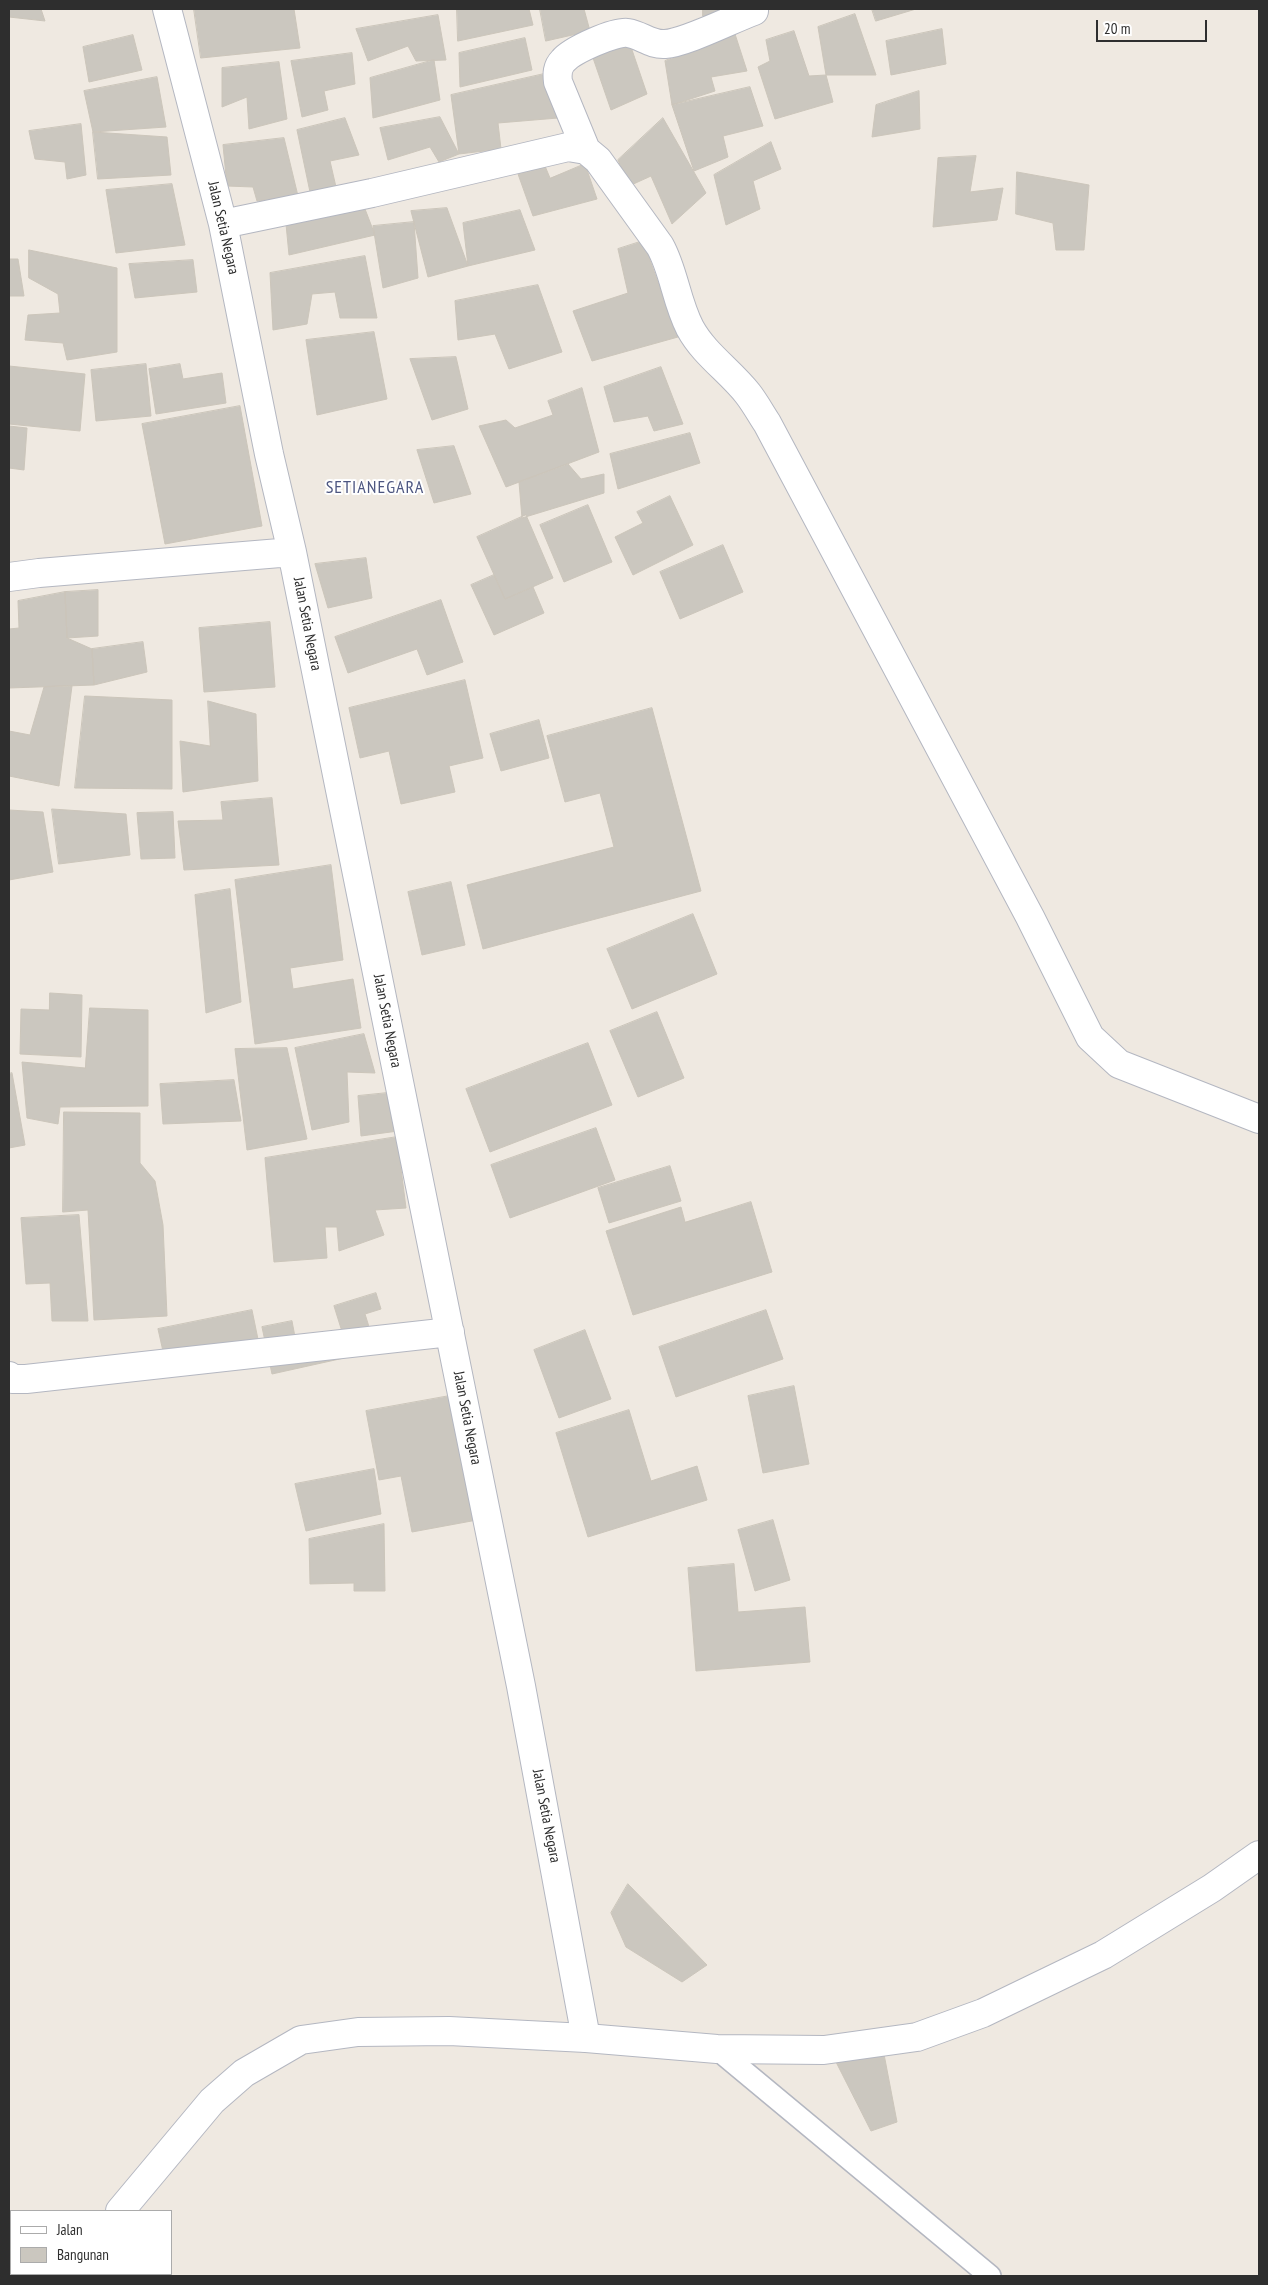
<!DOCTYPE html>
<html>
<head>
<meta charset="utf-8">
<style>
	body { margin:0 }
	#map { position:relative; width:1268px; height:2285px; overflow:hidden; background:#efe9e1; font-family:"PT Sans Narrow",sans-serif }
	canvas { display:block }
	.frame { position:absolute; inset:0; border:10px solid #2e2e2e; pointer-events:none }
	.legend { position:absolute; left:10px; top:2210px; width:162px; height:65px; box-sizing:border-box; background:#fff; border:1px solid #ababab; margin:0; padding:6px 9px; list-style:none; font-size:15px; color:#2e2e2e }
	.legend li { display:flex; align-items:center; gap:10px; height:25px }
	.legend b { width:25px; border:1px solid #ababab }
	.scale { position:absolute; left:1096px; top:20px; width:111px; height:22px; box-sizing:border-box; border:2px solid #2e2e2e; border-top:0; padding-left:6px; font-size:15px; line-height:18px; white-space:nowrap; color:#2e2e2e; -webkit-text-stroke:4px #fff; paint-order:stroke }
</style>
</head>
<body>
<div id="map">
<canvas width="1268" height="2285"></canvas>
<div class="frame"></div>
<ul class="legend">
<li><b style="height:6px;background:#fff"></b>Jalan</li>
<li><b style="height:14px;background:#cbc7bf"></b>Bangunan</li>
</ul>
<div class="scale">20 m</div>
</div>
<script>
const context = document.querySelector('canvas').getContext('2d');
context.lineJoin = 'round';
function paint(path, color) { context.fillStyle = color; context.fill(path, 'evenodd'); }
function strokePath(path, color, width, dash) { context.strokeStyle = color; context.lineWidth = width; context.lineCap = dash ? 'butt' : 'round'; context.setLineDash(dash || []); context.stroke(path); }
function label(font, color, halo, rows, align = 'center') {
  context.font = font + ' "PT Sans Narrow",sans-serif'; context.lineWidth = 4; context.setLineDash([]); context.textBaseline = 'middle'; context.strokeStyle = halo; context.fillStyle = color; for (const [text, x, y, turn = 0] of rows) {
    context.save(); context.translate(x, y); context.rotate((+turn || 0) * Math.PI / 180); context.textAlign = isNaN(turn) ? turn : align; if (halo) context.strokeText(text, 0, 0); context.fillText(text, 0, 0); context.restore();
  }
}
const building = new Path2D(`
	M9 9H41L45 21 9 17Z
	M194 9H294L300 48 201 58Z
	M457 9H529L533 25 458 41Z
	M540 9H584L590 31 546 41Z
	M703 9H728V10L703 16Z
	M872 9H916L876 21Z
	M855 14 876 75H826L818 27Z
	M438 15 446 60 416 61 408 46 368 61 356 29Z
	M942 29 946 64 891 75 886 41Z
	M794 31 809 76 826 75 833 102 775 119 758 67 770 61 766 40Z
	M735 34 747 71 711 77 715 91 672 105 665 61Z
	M133 35 142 70 89 82 83 47Z
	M525 38 532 70 460 87 459 53Z
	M630 44 647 94 611 110 592 55Z
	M352 53 355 84 324 91 328 110 302 117 291 61Z
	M434 60 440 100 373 118 370 78Z
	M279 62 287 119 249 129 247 97 222 107V68Z
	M544 74 558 118 498 123 501 149 459 154 451 95Z
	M157 77 166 127 93 132 84 91Z
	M750 87 763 126 723 136 728 157 694 171 672 105Z
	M919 91 920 129 872 137 876 105Z
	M440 117 459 154 439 162 430 147 388 160 380 128Z
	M345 118 359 155 330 161 336 187 310 192 297 130Z
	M663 118 706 193 672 224 651 176 629 186 618 160Z
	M81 124 86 175 67 179 65 162 35 159 29 131Z
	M93 132 167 137 171 175 98 179Z
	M284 138 298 196 257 201 253 187 227 186 223 145Z
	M771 142 781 169 753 181 760 209 726 225 714 175Z
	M976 156 970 192 1003 188 997 220 933 227 938 158Z
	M585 164 597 199 533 216 518 174 545 166 550 178Z
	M1017 172 1089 185 1084 250H1056L1053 223 1016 214Z
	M172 184 185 245 116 253 106 190Z
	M360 196 375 235 289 255 286 224Z
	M447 208 468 266 428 277 411 211Z
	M520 210 535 250 468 266 463 223Z
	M414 222 418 278 383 288 373 226Z
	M643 241 678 337 592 361 573 311 628 293 618 249Z
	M29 250 117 268V352L67 360 63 343 25 340 28 315 60 313 58 294 29 278Z
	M365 256 377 318H340L335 292 312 294 307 324 273 330 270 273Z
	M9 259H18L24 296H9Z
	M193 260 197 292 135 298 129 264Z
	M538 285 562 352 509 369 495 334 458 340 455 301Z
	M374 332 387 399 317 415 306 340Z
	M456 357 468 409 432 420 410 359Z
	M146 364 151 416 96 421 91 370Z
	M180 364 183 379 222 373 226 403 156 414 149 369Z
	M9 366 85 374 80 431 9 424Z
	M661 367 683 424 654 431 648 416 614 422 604 387Z
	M582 388 599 452 506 487 479 426 506 420 515 428 553 415 548 401Z
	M240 406 262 526 165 544 142 424Z
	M9 426 27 428 24 470 9 468Z
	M690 433 700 463 618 489 610 454Z
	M454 446 471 494 434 503 417 450Z
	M568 464 581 479 604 474V493L522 518 519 482Z
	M670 496 693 545 633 575 615 537 643 523 637 512Z
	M588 505 612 562 564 582 540 525Z
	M526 515 553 578 505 599 477 537Z
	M723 545 743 592 680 619 660 572Z
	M366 558 372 598 328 608 315 564Z
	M494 575 505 599 533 587 544 613 494 635 471 585Z
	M98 590V636L67 638 65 592Z
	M65 592 67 638 92 649 94 685 9 688V629L19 628 18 601Z
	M441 600 463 662 427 675 417 649 348 673 335 637Z
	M270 622 275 687 204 692 199 628Z
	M143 642 147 672 94 685 92 649Z
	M465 680 483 758 449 766 455 792 401 804 389 751 360 758 349 708Z
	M72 686 59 786 9 776V731L30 735 44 687Z
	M85 696 172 700V789L75 788Z
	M208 701 256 714 258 781 183 792 180 741 210 746Z
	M652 708 701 891 483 949 467 885 614 847 600 793 565 802 547 736Z
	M539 720 549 758 501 771 490 734Z
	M272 798 279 865 184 870 178 821 223 820 221 802Z
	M52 809 126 814 130 855 59 864Z
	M9 810 43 812 53 872 9 880Z
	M173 812 175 858 141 859 137 813Z
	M331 865 343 960 290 968 293 989 353 979 361 1028 255 1044 235 880Z
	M451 882 465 945 422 955 408 892Z
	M230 889 241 1002 206 1013 195 895Z
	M693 914 717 974 632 1009 607 949Z
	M50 993 82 995 81 1057 20 1054 21 1009 49 1010Z
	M90 1008 148 1010V1106L60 1107 58 1124 27 1118 22 1062 85 1068Z
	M657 1012 684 1078 638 1097 610 1031Z
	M364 1034 375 1073 347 1072 349 1122 312 1130 295 1048Z
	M588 1043 612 1105 490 1152 466 1089Z
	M287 1048 307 1139 247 1150 235 1049Z
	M12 1073 25 1145 9 1148V1074Z
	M234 1080 241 1121 163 1124 160 1084Z
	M407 1091 413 1129 361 1136 358 1096Z
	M64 1112 140 1113V1163L155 1181 163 1225 167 1316 94 1320 88 1210 63 1212Z
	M596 1128 615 1180 510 1218 491 1165Z
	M397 1137 406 1208 375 1210 384 1235 339 1251 337 1227H325L327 1258 274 1262 265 1158Z
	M670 1166 681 1201 609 1223 598 1188Z
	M751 1202 772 1272 633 1315 606 1231 681 1207 685 1222Z
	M79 1215 88 1321H52L50 1283 26 1284 21 1218Z
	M376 1293 381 1309 365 1314 375 1346 349 1354 334 1306Z
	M252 1310 260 1349 167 1369 158 1329Z
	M766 1310 783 1359 676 1397 659 1347Z
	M292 1321 298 1353 341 1344 344 1358 272 1374 262 1327Z
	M585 1330 611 1399 559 1418 534 1350Z
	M794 1386 809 1464 763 1473 748 1396Z
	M455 1395 477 1520 412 1532 401 1476 379 1480 366 1411Z
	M629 1410 651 1481 697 1466 707 1500 588 1537 556 1433Z
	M374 1469 381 1514 306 1531 295 1484Z
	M773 1520 790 1580 755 1591 738 1530Z
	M384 1524 385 1591H354V1583L310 1584 309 1539Z
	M734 1564 738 1612 805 1607 810 1662 696 1671 688 1568Z
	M628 1884 707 1965 682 1982 626 1947 611 1913Z
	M883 2049 897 2122 871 2131 835 2060Z`);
paint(building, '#cbc7bf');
strokePath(building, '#cbc5ba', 1);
const lane = new Path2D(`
	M717 2049 990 2276`);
const street = new Path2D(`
	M167 9 223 224 269 454 292 552 521 1686 586 2038
	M586 150 558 82C557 74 557 67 563 61 572 50 615 31 628 33 641 35 651 45 665 44 685 43 732 19 754 11
	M223 224 372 193 568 147 586 150 598 160 660 246C674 271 676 301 690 328 704 354 730 371 748 394 755 403 761 414 767 423L1030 917 1090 1037 1119 1064 1259 1119
	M9 577 39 573 292 552
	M9 1376 12 1379H26L450 1332`);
const secondary = new Path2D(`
	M120 2211 212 2101 244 2073 301 2040 358 2032 449 2031 586 2038 717 2049 824 2050 917 2037 983 2013 1103 1955 1212 1888 1259 1855
	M66 2276 68 2274`);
strokePath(lane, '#b4b7c1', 24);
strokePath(street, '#b4b7c1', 30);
strokePath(secondary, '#b4b7c1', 30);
strokePath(lane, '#fff', 21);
strokePath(street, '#fff', 28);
strokePath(secondary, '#fff', 28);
label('15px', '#2e2e2e', '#fff', [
	["Jalan Setia Negara",223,228,77],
	["Jalan Setia Negara",307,624,79],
	["Jalan Setia Negara",387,1021,79],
	["Jalan Setia Negara",467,1418,79],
	["Jalan Setia Negara",546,1816,79]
]);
context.letterSpacing = '1px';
label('18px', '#4d5680', '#fff', [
	["SETIANEGARA",375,488]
]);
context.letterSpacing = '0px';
</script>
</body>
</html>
